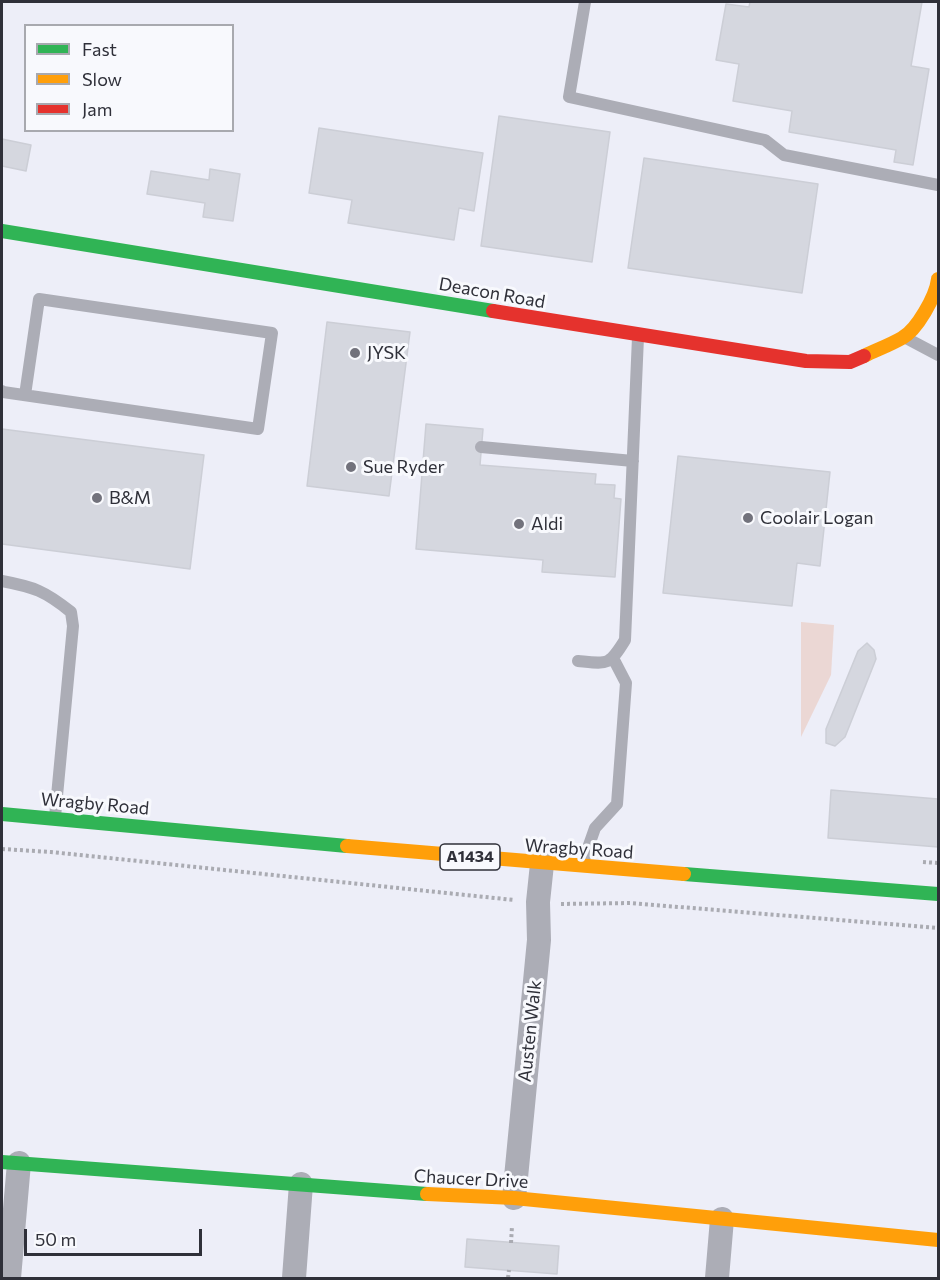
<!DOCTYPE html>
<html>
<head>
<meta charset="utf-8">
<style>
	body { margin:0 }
	#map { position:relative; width:940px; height:1280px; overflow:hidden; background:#edeef8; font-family:Commissioner,sans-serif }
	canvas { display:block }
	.frame { position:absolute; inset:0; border:3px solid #2f3039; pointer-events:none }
	.legend { position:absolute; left:24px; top:24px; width:210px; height:108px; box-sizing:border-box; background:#f8f9fd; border:2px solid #a8a9af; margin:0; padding:8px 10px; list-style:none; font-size:18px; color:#2f3039 }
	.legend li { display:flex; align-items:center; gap:12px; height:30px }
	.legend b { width:30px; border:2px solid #a8a9af }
	.scale { position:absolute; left:24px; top:1229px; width:178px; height:27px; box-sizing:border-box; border:3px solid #2f3039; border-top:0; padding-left:8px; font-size:18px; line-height:21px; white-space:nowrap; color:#2f3039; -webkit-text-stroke:4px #f8f9fd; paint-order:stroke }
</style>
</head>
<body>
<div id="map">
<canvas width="940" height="1280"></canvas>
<div class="frame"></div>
<ul class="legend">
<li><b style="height:8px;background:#30b455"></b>Fast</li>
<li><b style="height:8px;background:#ff9f0a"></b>Slow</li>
<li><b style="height:8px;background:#e5322d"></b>Jam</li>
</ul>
<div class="scale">50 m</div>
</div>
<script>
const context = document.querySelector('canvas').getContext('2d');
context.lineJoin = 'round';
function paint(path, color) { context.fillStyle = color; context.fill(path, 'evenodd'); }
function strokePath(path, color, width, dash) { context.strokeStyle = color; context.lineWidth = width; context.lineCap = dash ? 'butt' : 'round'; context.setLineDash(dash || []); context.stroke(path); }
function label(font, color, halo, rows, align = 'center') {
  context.font = font + ' Commissioner,sans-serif'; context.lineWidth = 6; context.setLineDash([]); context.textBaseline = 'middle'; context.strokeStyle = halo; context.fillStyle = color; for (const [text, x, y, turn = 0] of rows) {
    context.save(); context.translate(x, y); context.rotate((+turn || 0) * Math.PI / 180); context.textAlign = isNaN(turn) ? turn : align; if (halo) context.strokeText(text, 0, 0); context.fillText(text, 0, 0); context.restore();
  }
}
paint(new Path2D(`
	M801 622 834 625 831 675 801 737Z`), '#ebd7d4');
const building = new Path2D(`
	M750 2H922L911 66 929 69 913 165 894 162 896 150 789 132 792 111 733 101 739 64 716 60 726 4 749 7Z
	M499 116 610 132 592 262 481 246Z
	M319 128 483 153 474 211 459 208 454 240 348 223 352 200 309 193Z
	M2 139 31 145 26 171 2 166Z
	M644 158 818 184 802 293 628 268Z
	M210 169 240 174 233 221 203 217 205 203 147 194 151 171 209 180Z
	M327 322 410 332 389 496 307 486Z
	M426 424 483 429 480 465 596 474 595 484 615 485 614 498 621 499 615 577 542 572 543 560 416 549Z
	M2 429 204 455 190 569 2 544Z
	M678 456 830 472 820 566 797 563 792 606 663 593Z
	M867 643 874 650 876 659 845 737 835 746 826 743V729L858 651Z
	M831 790 938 799V847L828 838Z
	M467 1239 559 1246 557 1274 465 1267Z`);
paint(building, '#d5d7df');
strokePath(building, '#ccced6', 1.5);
strokePath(new Path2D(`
	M2 849 51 852 514 900
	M923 862 938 863
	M561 904 630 903 938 928
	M511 1243 512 1226
	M508 1278 509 1270`), '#aaabb2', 4, [3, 3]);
strokePath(new Path2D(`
	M585 2 569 97 765 140 784 155 938 185
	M906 338 938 355
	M2 391 3 392 258 429 272 333 39 299 25 395
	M481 447 633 461
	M2 581C34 587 45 591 71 612L73 626 55 817
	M578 661C608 664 609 666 625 640L638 337
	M582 865 595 828 617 804 626 683 613 658`), '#acadb6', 12);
strokePath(new Path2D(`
	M514 1198 539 940 538 902 542 864
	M9 1278 19 1163
	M294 1278 301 1184
	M717 1278 722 1219`), '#acadb6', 24);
strokePath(new Path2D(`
	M2 231 493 311
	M2 814 347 846
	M684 874 938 894
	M2 1162 427 1194`), '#30b455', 14);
strokePath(new Path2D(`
	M864 356C876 350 890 345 902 338 917 330 936 296 938 279
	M347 846 684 874
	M427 1194 514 1198 938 1240`), '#ff9f0a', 14);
strokePath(new Path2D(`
	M493 311 806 361 850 362 864 356`), '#e5322d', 14);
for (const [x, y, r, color] of [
	[355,353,6,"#72727c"],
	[351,467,6,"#72727c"],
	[97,498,6,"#72727c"],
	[748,518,6,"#72727c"],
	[519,524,6,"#72727c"]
]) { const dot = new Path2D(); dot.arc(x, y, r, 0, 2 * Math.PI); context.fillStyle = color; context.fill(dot); strokePath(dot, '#f8f9fd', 2); }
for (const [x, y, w] of [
	[470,857,60]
]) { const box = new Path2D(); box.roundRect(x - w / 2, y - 13, w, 26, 4.5); context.fillStyle = '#f8f9fd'; context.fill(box); strokePath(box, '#2f3039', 1.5); }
label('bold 16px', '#2f3039', null, [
	["A1434",470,857]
]);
label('18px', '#2f3039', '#f8f9fd', [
	["Deacon Road",492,293,10],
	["Wragby Road",95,804,5],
	["Wragby Road",579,849,4],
	["Austen Walk",530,1031,-84],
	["Chaucer Drive",471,1179,3]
]);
label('18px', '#2f3039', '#f8f9fd', [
	["JYSK",367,353],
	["Sue Ryder",363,467],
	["B&M",109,498],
	["Coolair Logan",760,518],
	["Aldi",531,524]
], 'left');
</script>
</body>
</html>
